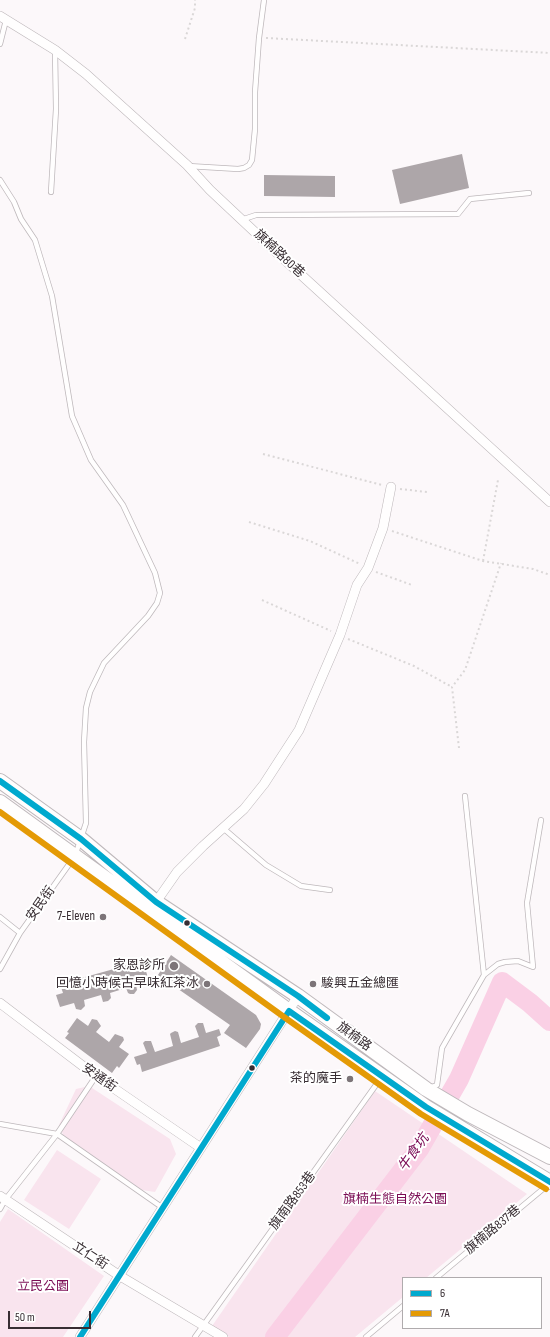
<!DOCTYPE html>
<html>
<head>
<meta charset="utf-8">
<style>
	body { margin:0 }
	#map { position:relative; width:550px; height:1337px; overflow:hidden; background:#fcf8fa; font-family:"Sofia Sans Condensed",sans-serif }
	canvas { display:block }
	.legend { position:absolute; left:402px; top:1277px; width:140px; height:52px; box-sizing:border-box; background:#fff; border:1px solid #afabad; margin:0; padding:5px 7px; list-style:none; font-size:12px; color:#372d32 }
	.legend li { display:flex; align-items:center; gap:8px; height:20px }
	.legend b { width:20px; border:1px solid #afabad }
	.scale { position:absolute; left:8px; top:1311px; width:83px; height:18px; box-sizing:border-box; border:2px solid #372d32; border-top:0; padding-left:5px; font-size:12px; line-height:14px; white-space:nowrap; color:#372d32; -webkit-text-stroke:3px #fff; paint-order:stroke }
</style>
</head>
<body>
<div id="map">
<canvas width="550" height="1337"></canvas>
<ul class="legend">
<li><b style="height:5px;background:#00a9ce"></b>6</li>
<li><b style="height:5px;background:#e49a05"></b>7A</li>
</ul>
<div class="scale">50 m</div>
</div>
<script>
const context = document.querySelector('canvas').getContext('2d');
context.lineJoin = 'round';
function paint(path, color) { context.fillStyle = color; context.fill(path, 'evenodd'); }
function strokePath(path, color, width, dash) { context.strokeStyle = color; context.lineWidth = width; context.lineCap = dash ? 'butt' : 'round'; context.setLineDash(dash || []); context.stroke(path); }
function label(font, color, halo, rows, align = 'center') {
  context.font = font + ' "Sofia Sans Condensed","Noto Sans TC",sans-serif'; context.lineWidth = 4; context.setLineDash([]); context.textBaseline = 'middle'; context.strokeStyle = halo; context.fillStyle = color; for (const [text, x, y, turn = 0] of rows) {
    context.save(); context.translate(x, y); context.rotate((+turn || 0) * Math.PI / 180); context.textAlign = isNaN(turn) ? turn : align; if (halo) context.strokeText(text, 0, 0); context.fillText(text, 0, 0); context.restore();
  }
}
paint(new Path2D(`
	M89 1086 170 1139 176 1154 155 1192 142 1190 64 1137 59 1125 76 1089Z
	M375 1091 527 1194 426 1278H403V1297L355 1337H229L212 1326Z
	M57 1150 101 1179 69 1229 24 1200Z
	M8 1209 104 1276 63 1337H0V1222Z`), '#f9e4ee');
strokePath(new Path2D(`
	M275 1337 419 1149 459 1079 502 982 530 1003 550 1021`), '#fad0e5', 20);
paint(new Path2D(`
	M462 154 469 188 400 204 392 170Z
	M264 175 335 176V197L264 196Z
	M171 955 256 1015 261 1024 260 1029 246 1048 224 1033 230 1025 158 975Z
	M139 962 141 969 145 968 149 981 136 985 137 990 134 994H130L128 993 126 988 110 993 111 998 108 1001 103 1002 101 995 84 1000 85 1006 81 1010 76 1009 74 1003 60 1007 56 995 63 993 60 984Z
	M77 1018 88 1026 92 1019 97 1020 101 1026 96 1032 109 1042 115 1034 123 1037 124 1040 119 1047 129 1054 119 1068 117 1066 112 1073 65 1038 69 1033 67 1032Z
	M198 1023H203L206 1033 219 1029 221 1035 217 1037 220 1046 142 1072 140 1064 137 1065 134 1057 147 1053 143 1043 145 1041H151L155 1052 173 1046 170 1034 171 1033 175 1031 178 1032 181 1043 199 1037 195 1026Z`), '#ada6a9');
const service = new Path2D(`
	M0 44 6 20
	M188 166 238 169 244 168 249 165 252 160 255 129V92L259 38 264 0
	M0 180 14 202 21 219 35 240 52 296 72 416 91 460 123 505 155 573 160 593 157 603 148 616 104 663 90 692 86 708 84 742 86 823 75 856 20 933 0 969
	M51 192 56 109 55 50
	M241 220 256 215 458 214 470 199 529 193
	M465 796 484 975
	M223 828 266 865 301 886 330 890
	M0 917 20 933
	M429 1088 437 1085 442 1048 484 975 498 964 505 962 518 961 533 967 527 903 541 820
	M0 1124 57 1134 163 1208
	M0 1209 5 1200 57 1134 96 1076
	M436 1278 549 1184
	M195 1337 381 1078
	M366 1337 403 1306`);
const minor = new Path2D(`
	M0 16 55 50 86 74 187 165 210 190 275 251 550 502
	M156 902 177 872 203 846 244 809 264 784 299 730 340 635 357 585 368 568 383 528 391 487
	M0 1003 96 1076 201 1148
	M0 1196 120 1276 223 1337
	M80 1337 298 996`);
const primary = new Path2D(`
	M0 781 81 839 156 902 298 996 426 1089 468 1114 550 1157
	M0 802 289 1011 426 1107 550 1182`);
strokePath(service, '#beb8bb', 6);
strokePath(minor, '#beb8bb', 10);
strokePath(primary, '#beb8bb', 16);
strokePath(new Path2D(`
	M266 38 550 53
	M185 39 195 8V0
	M263 454 382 485
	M400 489 427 492
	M249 522 310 541 360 564
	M392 531 483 561 533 569 550 575
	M483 561 498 480
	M376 572 412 585
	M262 600 331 631
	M348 639 414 666 452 687
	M459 748 452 687 465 670 501 563`), '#dad7d7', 2, [2, 3]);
strokePath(service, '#fffefe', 4.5);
strokePath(minor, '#fffefe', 9);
strokePath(primary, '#fffefe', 14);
strokePath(new Path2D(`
	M0 781 81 839 156 902 298 996 327 1018
	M80 1337 289 1011 426 1107 550 1182`), '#00a9ce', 6);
strokePath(new Path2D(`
	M0 812 284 1017 421 1114 546 1189`), '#e49a05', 6);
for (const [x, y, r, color] of [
	[103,917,4,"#7c7478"],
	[187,923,3.5,"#372d32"],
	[174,966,5,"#7c7478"],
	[207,984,4,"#7c7478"],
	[313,984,4,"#7c7478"],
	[252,1068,3.5,"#372d32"],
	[350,1079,4,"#7c7478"]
]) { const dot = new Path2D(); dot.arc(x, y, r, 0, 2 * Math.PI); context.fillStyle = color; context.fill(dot); strokePath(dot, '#fff', 1.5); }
label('13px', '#372d32', '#fff', [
	["旗楠路80巷",279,254,43],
	["安民街",41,904,-55],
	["旗楠路",354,1037,36],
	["安通街",99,1078,35],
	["旗南路853巷",293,1201,-54],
	["旗楠路837巷",493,1230,-40],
	["立仁街",90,1256,33]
]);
label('13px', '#372d32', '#fff', [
	["7-Eleven",95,917],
	["家恩診所",165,966],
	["回憶小時候古早味紅茶冰",199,984],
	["駿興五金總匯",321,984,"left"],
	["茶的魔手",342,1079]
], 'right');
label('13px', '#7b0d55', '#fff', [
	["旗楠生態自然公園",395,1200],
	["立民公園",43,1287]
]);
label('italic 14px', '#790853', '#fff', [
	["牛食坑",414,1153,-55]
]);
</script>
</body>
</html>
